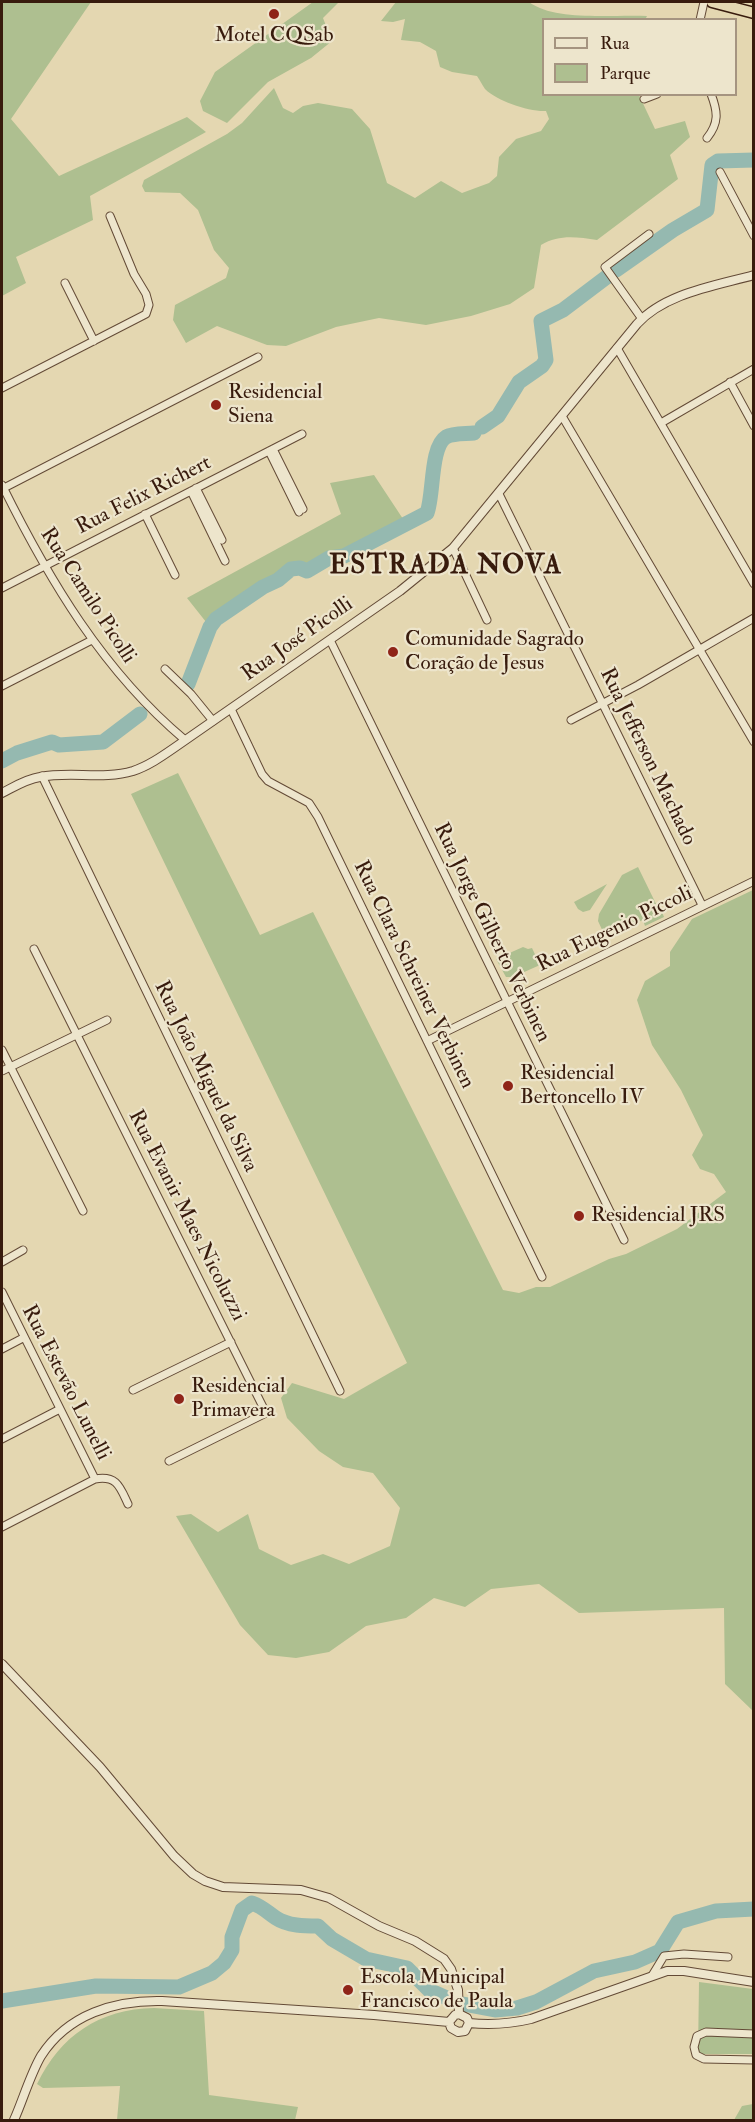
<!DOCTYPE html>
<html>
<head>
<meta charset="utf-8">
<style>
	body { margin:0 }
	#map { position:relative; width:755px; height:2122px; overflow:hidden; background:#e4d7b1; font-family:"IM FELL Double Pica",serif }
	canvas { display:block }
	.frame { position:absolute; inset:0; border:3px solid #381b0d; pointer-events:none }
	.legend { position:absolute; left:542px; top:18px; width:195px; height:78px; box-sizing:border-box; background:#ede5cc; border:2px solid #a59480; margin:0; padding:8px 10px; list-style:none; font-size:18px; color:#381b0d }
	.legend li { display:flex; align-items:center; gap:12px; height:30px }
	.legend b { width:30px; border:2px solid #a59480 }
</style>
</head>
<body>
<div id="map">
<canvas width="755" height="2122"></canvas>
<div class="frame"></div>
<ul class="legend">
<li><b style="height:8px;background:#ede5cc"></b>Rua</li>
<li><b style="height:16px;background:#aebf90"></b>Parque</li>
</ul>
</div>
<script>
const context = document.querySelector('canvas').getContext('2d');
context.lineJoin = 'round';
function paint(path, color) { context.fillStyle = color; context.fill(path, 'evenodd'); }
function strokePath(path, color, width, dash) { context.strokeStyle = color; context.lineWidth = width; context.lineCap = dash ? 'butt' : 'round'; context.setLineDash(dash || []); context.stroke(path); }
function label(font, color, halo, rows, align = 'center') {
  context.font = font + ' "IM FELL Double Pica",serif'; context.lineWidth = 4.5; context.setLineDash([]); context.textBaseline = 'middle'; context.strokeStyle = halo; context.fillStyle = color; for (const [text, x, y, turn = 0] of rows) {
    context.save(); context.translate(x, y); context.rotate((+turn || 0) * Math.PI / 180); context.textAlign = isNaN(turn) ? turn : align; if (halo) context.strokeText(text, 0, 0); context.fillText(text, 0, 0); context.restore();
  }
}
paint(new Path2D(`
	M2 2H91L11 119 59 176 187 117 206 132 90 196 93 220 16 257 26 283 2 296Z
	M313 2H339L323 18 332 41 311 58 268 82 227 123 203 111 200 101 215 72Z
	M396 2H529C556 22 614 14 647 16L645 20H544V94L639 95 655 129 685 121 690 137 670 155 678 179 597 240C577 237 559 234 541 245L534 288 510 304 471 316 426 325 379 318 336 327 286 346 267 345 217 326 186 343 173 320 175 305 226 278 229 268 214 250 198 210 180 193 145 192 142 186 144 180 227 134 242 123 274 88 283 108 293 113 303 106 318 103 352 109 370 129 387 183 415 198 441 181 462 193 489 183 497 176 499 157 516 139 541 131 549 119 546 111C529 112 497 101 485 89 482 85 480 80 477 76L452 72 440 67 436 51 420 42 401 40 405 19 393 22 381 21Z
	M374 475 407 525 344 556 329 558 307 571 300 568 291 569 278 580 229 609 210 627 187 598 341 514 330 483Z
	M178 773 260 935 313 912 503 1290 519 1293 536 1287H550L609 1259 626 1254 677 1229 726 1192 714 1174 700 1169 692 1155 703 1135 681 1090 652 1045 637 1000 645 981 670 966V952L692 919 753 890V1711L725 1684 724 1608 579 1613 539 1584 491 1589 465 1607 434 1598 406 1618 366 1626 329 1652 296 1658 268 1655 240 1625 176 1516 191 1514 218 1532 248 1514 259 1549 291 1565 323 1554 349 1564 390 1546 400 1508 373 1473 343 1467 319 1451 287 1418 281 1398 292 1383 344 1399 407 1363 131 794Z
	M638 867 658 908 660 907 664 917 645 926 643 920 605 936 598 921 599 914 622 875Z
	M607 884 590 910 583 912 578 909 574 902Z
	M523 947 528 949 532 948 540 965 513 977H506L496 959Z
	M699 1982 753 1989V2054H698Z
	M154 2008 204 2011 209 2095 298 2107 295 2120H117L120 2086 43 2088 37 2084C60 2036 99 2009 154 2008Z
	M753 2104V2120H734L742 2106Z`), '#aebf90');
strokePath(new Path2D(`
	M616 270 673 230 707 210 712 165 718 161 754 160
	M482 427 498 416 519 382 542 366 546 360 541 321 563 310 608 276
	M188 684 210 627 216 619 263 587 278 580 291 569 300 568 307 571 329 558 344 556 427 513C434 495 430 447 446 437 453 433 466 434 474 433
	M2 761 17 753 52 742 59 745 103 742 140 714
	M2 2001 96 1986 179 1987 212 1973 224 1963 232 1950V1937L242 1910 252 1903C263 1907 267 1912 276 1918 288 1926 305 1926 318 1926L332 1939 366 1959 407 1968 429 1990 456 2002
	M463 2004 495 2010 517 2008 536 2002 594 1971 635 1962 660 1951 678 1922 716 1911 754 1909`), '#95b9b0', 15);
const minor = new Path2D(`
	M700 20 704 2
	M644 99 657 94
	M707 138C719 123 718 112 711 94
	M720 172 754 236
	M65 283 94 341
	M642 319 605 267 649 234
	M617 348 754 584
	M730 382 754 426
	M2 388 146 314 149 305 146 294 134 274 110 216
	M562 416 754 742
	M661 423 754 369
	M273 449 303 509
	M269 451 299 512
	M2 485C49 580 103 671 185 740
	M196 488 222 540
	M2 489 258 357
	M191 491 225 561
	M499 494 702 905
	M145 514 175 575
	M453 548 487 620
	M2 588 302 434
	M330 640 624 1240
	M165 669 191 694 213 721
	M2 686 92 640
	M231 709 262 774 268 781 309 803 318 817 542 1277
	M571 720 638 685 754 618
	M42 776 340 1391
	M34 949 266 1413 169 1461
	M427 1041 754 881
	M2 1050 83 1211
	M2 1071 107 1020
	M2 1262 23 1250
	M2 1292 95 1479C117 1475 120 1487 128 1504
	M2 1349 23 1338
	M133 1390 231 1342
	M2 1439 60 1409
	M2 1527 95 1479
	M653 1974 664 1956 684 1954 728 1957
	M754 2034 706 2032 697 2036 694 2047 696 2055 704 2059 754 2060`);
const tertiary = new Path2D(`
	M2 793C14 787 26 779 40 777 71 771 103 780 133 771 148 766 161 757 174 748L400 591 453 548 637 324C665 293 715 286 754 275
	M2 1664 100 1767 174 1856 193 1874 205 1881 223 1887 301 1890 329 1898 379 1926 415 1941 444 1959 451 1969 458 1990 459 2014
	M449 2022 455 2015 459 2014 467 2018 469 2023C490 2025 510 2024 531 2019L667 1971H684L754 1982
	M449 2022 451 2028 458 2032 465 2031 469 2023
	M14 2120C23 2100 30 2075 41 2056 68 2014 115 2000 162 2001L374 2015 449 2022`);
const trunk = new Path2D(`
	M712 2 754 13`);
strokePath(minor, '#634a36', 9);
strokePath(tertiary, '#634a36', 10);
strokePath(trunk, '#381b0d', 13);
strokePath(minor, '#ede5cc', 7);
strokePath(tertiary, '#ede5cc', 8);
strokePath(trunk, '#e4d7b1', 10);
for (const [x, y, r, color] of [
	[274,14,6,"#8f2418"],
	[216,405,6,"#8f2418"],
	[393,652,6,"#8f2418"],
	[508,1086,6,"#8f2418"],
	[579,1216,6,"#8f2418"],
	[179,1399,6,"#8f2418"],
	[348,1990,6,"#8f2418"]
]) { const dot = new Path2D(); dot.arc(x, y, r, 0, 2 * Math.PI); context.fillStyle = color; context.fill(dot); strokePath(dot, '#ede5cc', 2); }
label('21px', '#381b0d', '#ede5cc', [
	["Motel CQSab",274,36,"center"],
	["Residencial",228,393],
	["Siena",228,417],
	["Comunidade Sagrado",405,640],
	["Coração de Jesus",405,664],
	["Residencial",520,1074],
	["Bertoncello IV",520,1098],
	["Residencial JRS",591,1216],
	["Residencial",191,1387],
	["Primavera",191,1411],
	["Escola Municipal",360,1978],
	["Francisco de Paula",360,2002]
], 'left');
label('21px', '#381b0d', '#ede5cc', [
	["Rua Felix Richert",144,496,-27],
	["Rua Camilo Picolli",87,596,57],
	["Rua José Picolli",298,640,-35],
	["Rua Jefferson Machado",647,757,64],
	["Rua Eugenio Piccoli",615,930,-26],
	["Rua Jorge Gilberto Verbinen",491,933,64],
	["Rua Clara Schreiner Verbinen",413,975,64],
	["Rua João Miguel da Silva",205,1077,64],
	["Rua Evanir Maes Nicoluzzi",186,1216,63],
	["Rua Estevão Lunelli",65,1383,63]
]);
context.letterSpacing = '1.5px';
label('bold 27px', '#381b0d', '#ede5cc', [
	["ESTRADA NOVA",446,567]
]);
context.letterSpacing = '0px';
</script>
</body>
</html>
